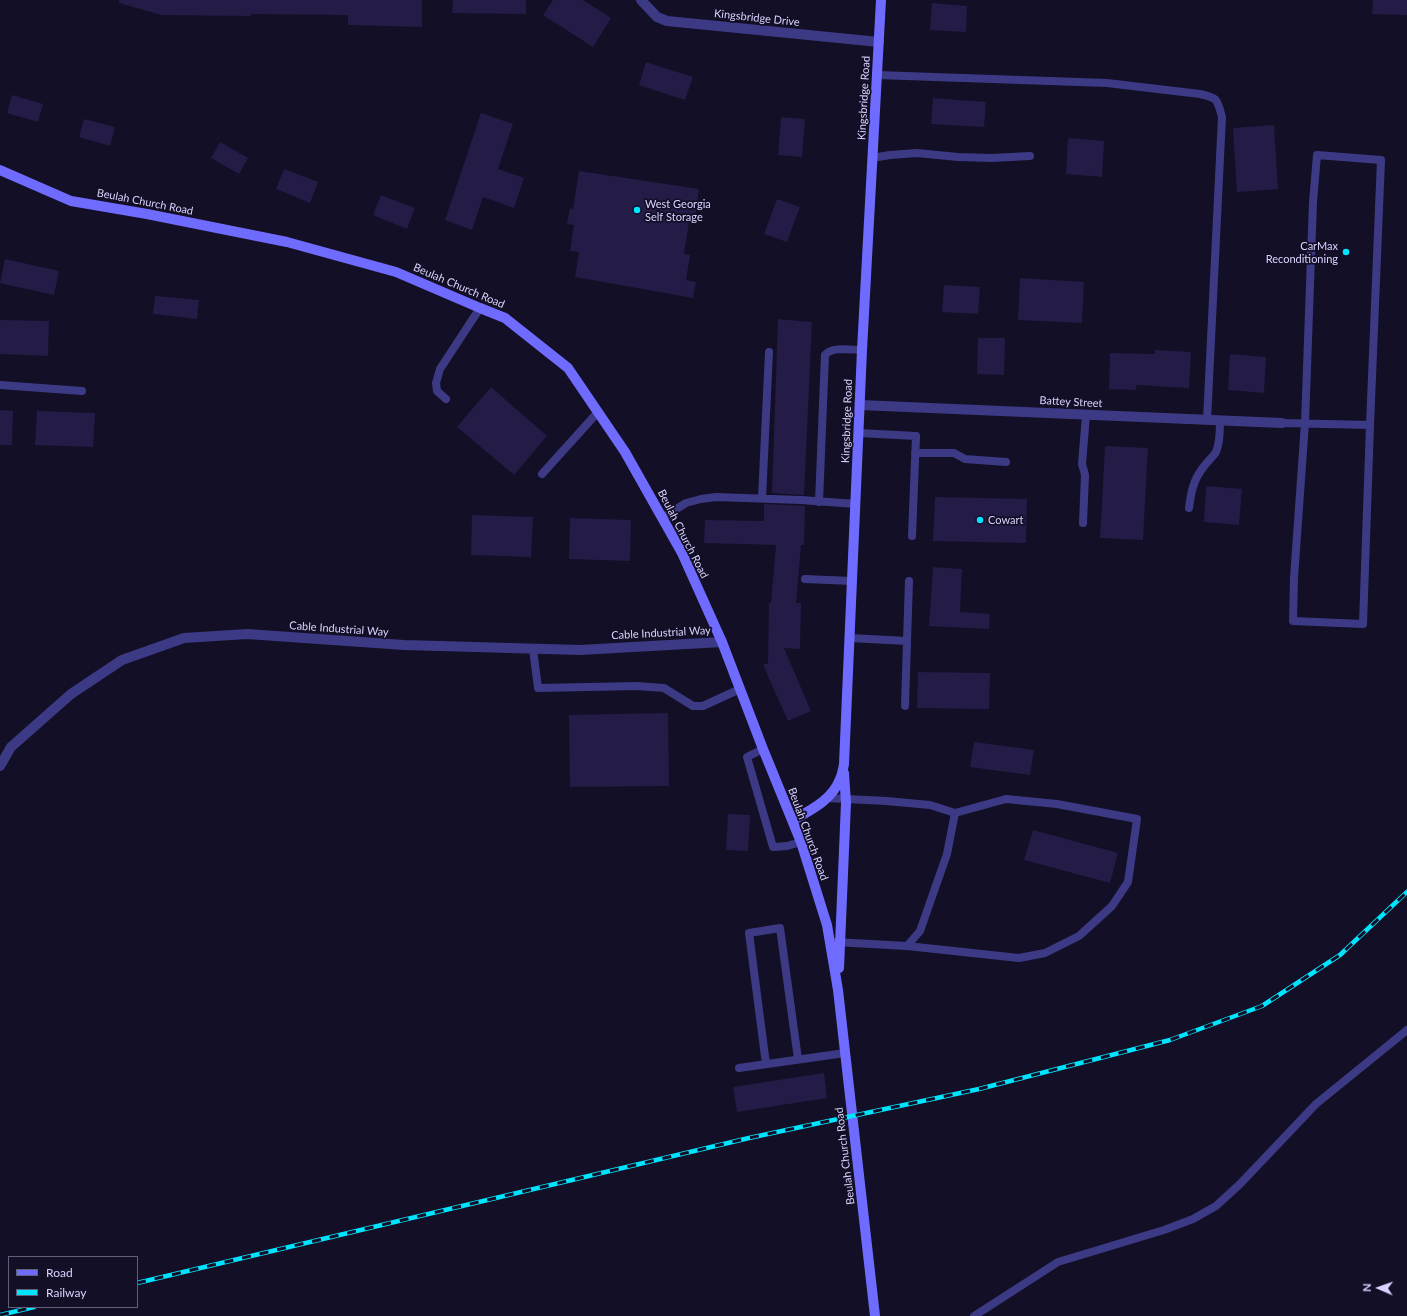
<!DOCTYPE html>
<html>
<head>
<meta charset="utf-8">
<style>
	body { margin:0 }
	#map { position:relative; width:1407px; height:1316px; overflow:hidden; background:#130f26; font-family:Lato,sans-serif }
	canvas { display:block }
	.legend { position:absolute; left:8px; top:1256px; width:130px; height:52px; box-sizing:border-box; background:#130f26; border:1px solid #625e7d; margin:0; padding:5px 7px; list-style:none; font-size:12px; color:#d9d4ff }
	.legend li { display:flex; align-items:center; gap:8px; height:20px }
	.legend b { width:20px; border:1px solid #625e7d }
	.north { position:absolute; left:1359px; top:1268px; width:40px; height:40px; -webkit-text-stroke:3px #130f26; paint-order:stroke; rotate:272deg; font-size:11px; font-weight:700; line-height:16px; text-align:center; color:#d9d4ff }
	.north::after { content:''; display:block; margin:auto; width:14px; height:18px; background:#d9d4ff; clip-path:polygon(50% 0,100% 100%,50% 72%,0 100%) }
</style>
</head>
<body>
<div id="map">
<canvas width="1407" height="1316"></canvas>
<ul class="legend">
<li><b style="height:5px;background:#6f6bff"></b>Road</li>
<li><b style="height:5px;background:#00e5ff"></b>Railway</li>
</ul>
<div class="north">N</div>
</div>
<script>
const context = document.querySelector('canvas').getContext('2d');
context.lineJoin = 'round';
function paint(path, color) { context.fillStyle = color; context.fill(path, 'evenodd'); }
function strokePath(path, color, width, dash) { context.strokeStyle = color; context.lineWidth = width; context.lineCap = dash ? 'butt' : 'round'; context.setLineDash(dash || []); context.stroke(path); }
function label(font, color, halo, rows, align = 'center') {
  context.font = font + ' Lato,sans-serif'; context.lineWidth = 3.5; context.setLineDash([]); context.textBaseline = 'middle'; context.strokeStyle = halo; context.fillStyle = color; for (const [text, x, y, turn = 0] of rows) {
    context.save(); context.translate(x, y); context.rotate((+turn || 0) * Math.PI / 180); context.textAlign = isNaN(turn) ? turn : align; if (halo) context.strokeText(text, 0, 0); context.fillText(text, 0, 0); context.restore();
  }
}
paint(new Path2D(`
	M119 0H422V27L348 25V15L251 14V16L161 15 119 3Z
	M453 0H526V14L452 13Z
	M553 0H583L611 18 593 47 543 15Z
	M1373 0H1407V15L1372 14Z
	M932 3 967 6 966 32 930 30Z
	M646 62 693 77 685 100 639 85Z
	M12 95 43 104 38 122 7 113Z
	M933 98 986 102 984 127 931 124Z
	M481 113 513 124 498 169 524 178 514 208 483 197 472 230 445 220Z
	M781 117 805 119 802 157 778 155Z
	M84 119 115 127 110 146 79 137Z
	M1274 125 1278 189 1237 192 1233 128Z
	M1068 138 1104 141 1102 177 1066 174Z
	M220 142 248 158 239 174 211 158Z
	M284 169 318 182 310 203 276 189Z
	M579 171 699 189 695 217 690 216 684 254 690 255 686 280 696 282 693 298 575 277 579 252 570 251 574 225 567 224 570 208 573 209Z
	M381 195 415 208 407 229 373 215Z
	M777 199 800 207 787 242 764 234Z
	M5 259 59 271 54 295 0 283Z
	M1020 278 1084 282 1082 323 1018 320Z
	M944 285 980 287 978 314 942 312Z
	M155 296 199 300 197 319 153 314Z
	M778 319 812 322 804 495 772 493Z
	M0 320 49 321 48 356 0 354Z
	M978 338H1005L1004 375 977 374Z
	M1155 350 1191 352 1189 388 1136 385V390L1109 389 1110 353 1155 354Z
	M1230 354 1266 357 1264 393 1228 390Z
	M491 387 547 436 514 475 457 427Z
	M0 410 13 411 12 445H0Z
	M37 411 95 413 93 447 35 445Z
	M1105 446 1148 448 1143 540 1100 538Z
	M1206 486 1242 489 1239 525 1204 522Z
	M935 497 1027 499 1026 543 933 541Z
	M764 504 805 506 804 545H801L796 603H801L800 649 784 648 811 711 788 721 763 665 768 663 769 603H771L776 545 704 543 705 520 764 521Z
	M472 515 533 517 531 557 471 555Z
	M570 518 631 520 630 561 569 559Z
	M933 567 962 569 960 612 990 614 989 629 929 626Z
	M918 672 990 673 989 709 917 708Z
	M668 713 669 786 570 787 569 715Z
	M974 742 1034 750 1030 775 970 767Z
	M728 814 750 815 748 851 726 850Z
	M1033 830 1118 853 1110 883 1024 860Z
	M824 1073 827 1098 737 1112 733 1087Z`), '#241b47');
strokePath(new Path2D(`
	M877 75 1107 83 1200 94C1218 98 1217 99 1222 117L1207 420
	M872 158 890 155 917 153 958 157 992 158 1030 156
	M0 385 82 391
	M446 399 437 391 436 383 440 369 480 308
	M1282 423 1370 425 1381 160 1317 155 1313 202 1305 423 1294 578 1293 621 1363 624 1370 425
	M858 433 916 436 912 536
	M915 453H954L965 459 1006 462
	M542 474 598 412
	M762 498 769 352
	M819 502 825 355C832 346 852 350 862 350
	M1189 508C1191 493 1193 481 1202 469 1206 463 1212 458 1216 452 1220 443 1220 430 1220 421
	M662 518 686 503 701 499 716 497 801 500 856 504
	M1083 523 1085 475 1082 464 1086 415
	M805 579 852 581
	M850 638 907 641 905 706
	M907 641 909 581
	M533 649 538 688 637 686 664 688 693 706H703L740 689
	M763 749 747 757 773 847 787 846 801 842
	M827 798 886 801 930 805 955 813
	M835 942 907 946 1019 958 1045 953 1079 936 1112 906 1128 882 1137 819 1057 804 1006 799 955 813 947 854 920 931 907 946
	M766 1064 749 933 780 928 798 1059
	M739 1068 845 1053
	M974 1316 1058 1262 1164 1230 1193 1219 1216 1206 1240 1184 1316 1104 1407 1030`), '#3d3a85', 8);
strokePath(new Path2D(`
	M641 0 657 17 667 21 879 42
	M860 405 1282 423
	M0 766 11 747 71 694 122 660 184 638 247 634 404 645 580 650 722 642`), '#3d3a85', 10);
strokePath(new Path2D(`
	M0 170 71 201 147 214 287 242 396 272 480 308 505 318 568 368 625 452 682 553 722 642 763 749 801 842 827 925 838 990 875 1316
	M793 820C811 810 832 800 840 779 842 775 843 769 844 764L862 350 881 0
	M839 968 846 803 844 773`), '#6f6bff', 10);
const rail = new Path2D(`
	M137 1283 749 1138 979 1089 1170 1040 1262 1006 1340 955 1407 892
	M0 1315 34 1307`);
strokePath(rail, '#00e5ff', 4.5);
strokePath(rail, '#130f26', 3, [9]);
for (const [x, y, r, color] of [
	[637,210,4,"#00e5ff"],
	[1346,252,4,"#00e5ff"],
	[980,520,4,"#00e5ff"]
]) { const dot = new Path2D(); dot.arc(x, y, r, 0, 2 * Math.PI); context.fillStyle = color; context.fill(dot); strokePath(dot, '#130f26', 1.5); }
label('11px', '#d9d4ff', '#130f26', [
	["Kingsbridge Drive",757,18,6],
	["Kingsbridge Road",864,98,-87],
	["Beulah Church Road",145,202,11],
	["Beulah Church Road",459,286,23],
	["Battey Street",1071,402,3],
	["Kingsbridge Road",847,421,-88],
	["Beulah Church Road",683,534,63],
	["Cable Industrial Way",339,629,4],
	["Cable Industrial Way",661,633,-3],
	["Beulah Church Road",808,834,70],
	["Beulah Church Road",845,1156,-97]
]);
label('11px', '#d9d4ff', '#130f26', [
	["West Georgia",645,204],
	["Self Storage",645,217],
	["CarMax",1338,246,"right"],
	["Reconditioning",1338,259,"right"],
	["Cowart",988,520]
], 'left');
</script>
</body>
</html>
